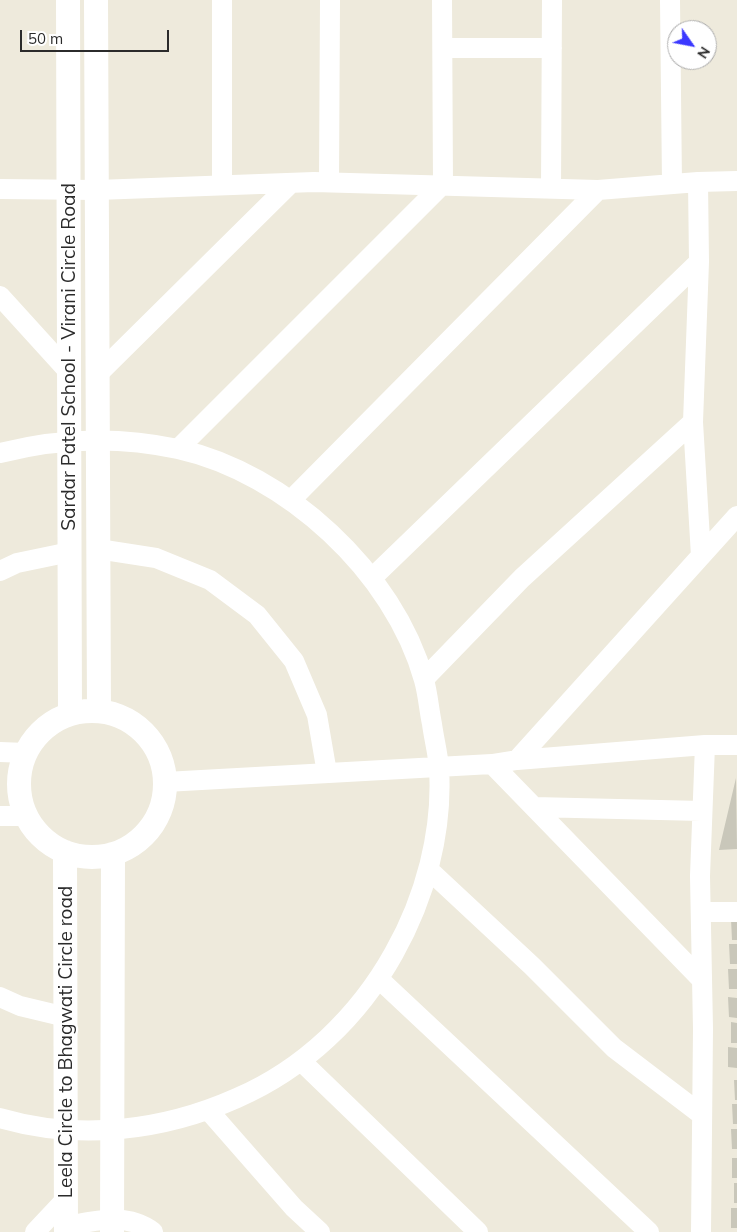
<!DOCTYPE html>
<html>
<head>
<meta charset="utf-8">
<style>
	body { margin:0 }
	#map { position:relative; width:737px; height:1232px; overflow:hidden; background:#eeeadc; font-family:Mulish,sans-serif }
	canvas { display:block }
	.north { position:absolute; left:667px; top:20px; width:50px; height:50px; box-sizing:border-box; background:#fff; border:1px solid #aaa; border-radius:50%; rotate:123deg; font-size:14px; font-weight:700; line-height:20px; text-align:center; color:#2b2b2b }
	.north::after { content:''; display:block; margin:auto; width:18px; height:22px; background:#3b38ff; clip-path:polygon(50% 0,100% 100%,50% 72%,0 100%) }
	.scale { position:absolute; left:20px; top:30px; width:149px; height:22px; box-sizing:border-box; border:2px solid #2b2b2b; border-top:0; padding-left:6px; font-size:15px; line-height:18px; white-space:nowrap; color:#2b2b2b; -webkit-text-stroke:4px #fff; paint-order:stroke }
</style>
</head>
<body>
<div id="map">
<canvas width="737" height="1232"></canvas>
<div class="north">N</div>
<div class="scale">50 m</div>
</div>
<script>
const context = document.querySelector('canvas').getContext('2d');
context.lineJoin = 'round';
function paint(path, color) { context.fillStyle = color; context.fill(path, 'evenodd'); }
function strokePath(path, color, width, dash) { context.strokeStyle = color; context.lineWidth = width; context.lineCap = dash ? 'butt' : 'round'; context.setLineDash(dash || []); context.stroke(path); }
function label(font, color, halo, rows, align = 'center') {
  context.font = font + ' Mulish,sans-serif'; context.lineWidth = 4.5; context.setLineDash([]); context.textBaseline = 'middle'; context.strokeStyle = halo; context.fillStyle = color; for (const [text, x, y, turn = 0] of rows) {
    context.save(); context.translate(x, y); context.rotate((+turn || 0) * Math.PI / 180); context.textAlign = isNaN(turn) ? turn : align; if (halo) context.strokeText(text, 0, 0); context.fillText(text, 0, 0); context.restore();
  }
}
paint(new Path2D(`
	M736 778 737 849 719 850Z
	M731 919 737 920V940H732Z
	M729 944H737V964H730Z
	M728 969H737V989H729Z
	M728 997 737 998V1018L729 1017Z
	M731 1022 737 1023V1043H731Z
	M728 1047 737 1048V1068L728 1067Z
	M734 1080H737V1100H735Z
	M732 1104H737V1124H733Z
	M731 1129H737V1149H732Z
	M732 1158H737V1178H732Z
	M734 1183H737V1203H734Z
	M731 1208H737V1228H731Z`), '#c9c7ba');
strokePath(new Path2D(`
	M222 0V185
	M670 0 672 184
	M443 48H552
	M329 182 330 0
	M551 188 552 0
	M0 189 97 190 314 182 598 190 698 182 737 181
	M0 296 69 372
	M98 374 291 183
	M693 422 701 556
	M178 449 443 184 442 0
	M0 453C59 438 118 436 178 449 286 473 394 572 424 680 428 694 429 710 432 724 434 739 438 754 439 768 443 832 425 898 394 953 359 1016 304 1069 237 1098 163 1131 79 1141 0 1118
	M291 500 598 190
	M98 549 156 558 210 580 257 615 294 661 317 715 327 773
	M0 571 17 563 70 552
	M372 578 699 262
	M424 679 522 578 693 422 699 262 698 182
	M705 745H737
	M0 752 26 753
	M517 760 737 516
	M492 764 702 980
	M165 782 492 764 517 760 705 745 700 876 703 1029 701 1232
	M534 807 702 811
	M0 816H26
	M429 870 532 966 614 1048 702 1115
	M701 912H737
	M379 979 649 1232
	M0 997 20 1006 66 1017
	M301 1061 478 1232
	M209 1111 294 1208 320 1232
	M66 1226C95 1221 127 1212 153 1232
	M35 1232 66 1199`), '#fff', 20);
strokePath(new Path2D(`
	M68 0 70 714
	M96 0 99 710
	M19 784a73 73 0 1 1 146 0a73 73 0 1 1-146 0Z
	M65 852 66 1232
	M112 1232 113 854`), '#fff', 24);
label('19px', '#2b2b2b', '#fff', [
	["Sardar Patel School - Virani Circle Road",69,357,-90],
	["Leela Circle to Bhagwati Circle road",66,1042,-90]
]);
</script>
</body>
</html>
